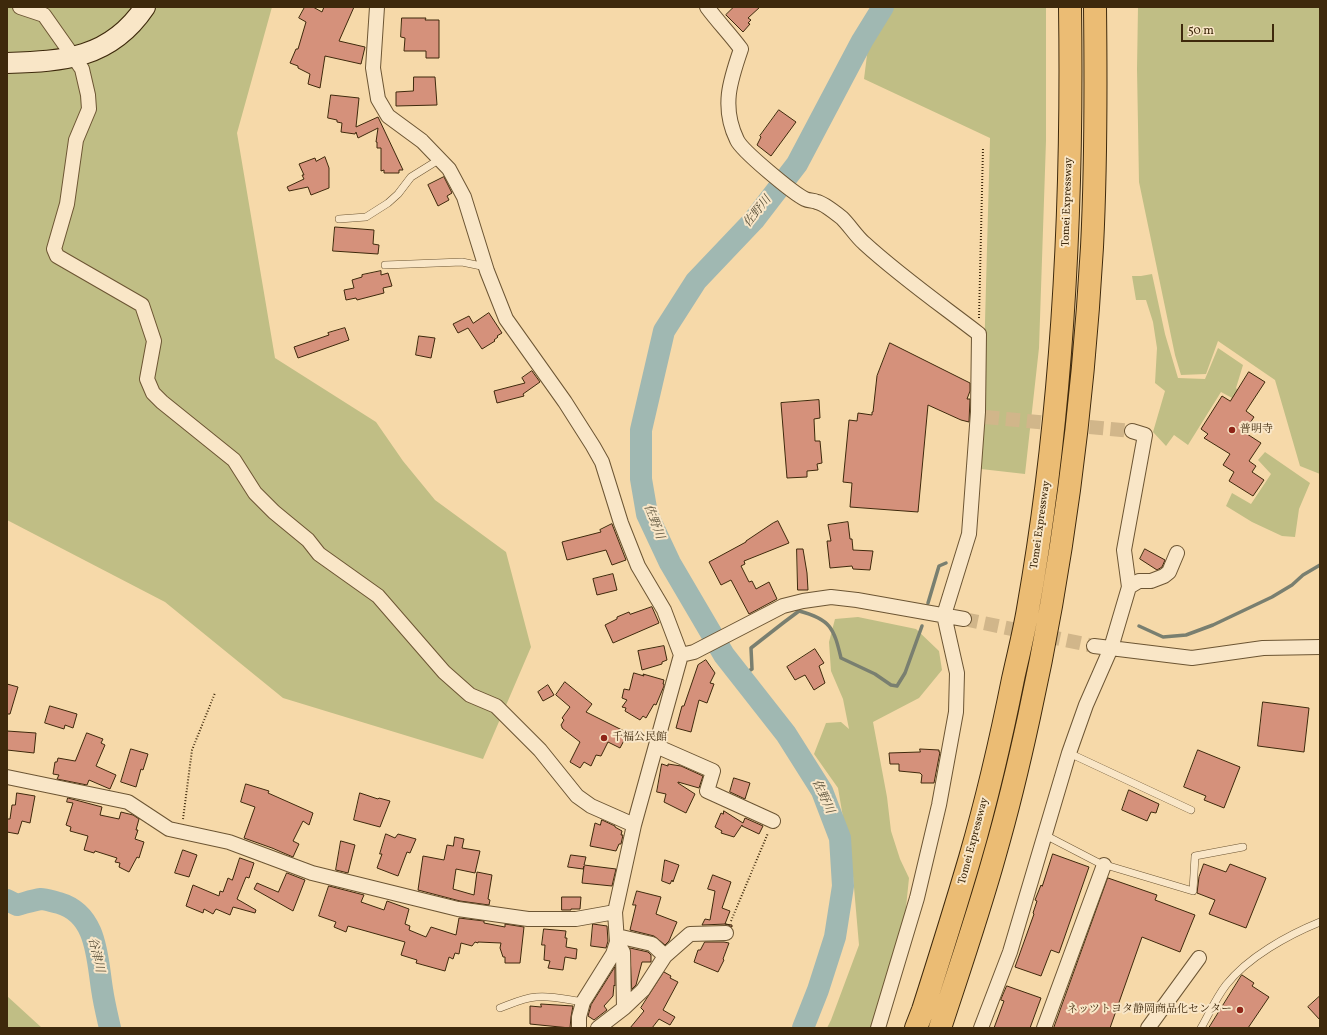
<!DOCTYPE html>
<html>
<head>
<meta charset="utf-8">
<style>
	body { margin:0 }
	#map { position:relative; width:1327px; height:1035px; overflow:hidden; background:#f6d9a9; font-family:Vollkorn,serif }
	canvas { display:block }
	.frame { position:absolute; inset:0; border:8px solid #3e290c; pointer-events:none }
	.scale { position:absolute; left:1181px; top:24px; width:93px; height:18px; box-sizing:border-box; border:2px solid #3e290c; border-top:0; padding-left:5px; font-size:12px; line-height:14px; white-space:nowrap; color:#3e290c; -webkit-text-stroke:3px #f9e6c7; paint-order:stroke }
</style>
</head>
<body>
<div id="map">
<canvas width="1327" height="1035"></canvas>
<div class="frame"></div>
<div class="scale">50 m</div>
</div>
<script>
const context = document.querySelector('canvas').getContext('2d');
context.lineJoin = 'round';
function paint(path, color) { context.fillStyle = color; context.fill(path, 'evenodd'); }
function strokePath(path, color, width, dash) { context.strokeStyle = color; context.lineWidth = width; context.lineCap = dash ? 'butt' : 'round'; context.setLineDash(dash || []); context.stroke(path); }
function label(font, color, halo, rows, align = 'center') {
  context.font = font + ' Vollkorn,"Noto Serif JP",serif'; context.lineWidth = 4; context.setLineDash([]); context.textBaseline = 'middle'; context.strokeStyle = halo; context.fillStyle = color; for (const [text, x, y, turn = 0] of rows) {
    context.save(); context.translate(x, y); context.rotate((+turn || 0) * Math.PI / 180); context.textAlign = isNaN(turn) ? turn : align; if (halo) context.strokeText(text, 0, 0); context.fillText(text, 0, 0); context.restore();
  }
}
paint(new Path2D(`
	M7 7H272L237 133 275 358 376 422 403 461 435 500 506 552 531 647 483 759 283 698 165 602 7 520Z
	M873 7H1046V141L1039 348 1025 474 981 469 990 138 864 79Z
	M1138 7H1320V474L1300 466 1275 380 1218 341 1206 374 1181 375 1175 355 1139 182 1137 69Z
	M1152 274 1165 334 1178 378 1205 379 1218 348 1243 365 1236 388 1239 392 1234 399 1221 392 1188 445 1174 435 1166 446 1153 432 1165 391 1155 383 1157 348 1153 322 1146 300H1136L1132 276H1141Z
	M1265 452 1310 483 1299 509 1295 537 1282 536 1252 522 1226 506 1232 493 1251 504 1271 474 1258 460Z
	M858 617 916 629 939 651 942 670 919 698 873 722 887 797 891 831 900 859 909 878 903 937 873 1028H827L831 1020 859 945 853 876 838 788 814 754 826 723 841 722 849 729 843 699 831 671 829 642 835 619Z
	M7 996 42 1028H7Z`), '#c0be85');
strokePath(new Path2D(`
	M928 603 939 566 946 563
	M1139 626 1163 637 1186 635 1213 625 1272 597 1292 585 1303 575 1320 565
	M741 676 752 669 751 648 783 623 799 611C831 619 834 629 841 658L875 674 891 685 897 686 905 673 922 626`), '#797f70', 3.5);
strokePath(new Path2D(`
	M7 900 17 905C25 903 33 900 41 899 47 899 53 902 59 903 97 914 97 957 102 989 104 1003 107 1015 110 1028
	M803 1028 818 990 835 937 843 886 840 838 822 791 786 734 724 655 670 563 647 514 641 479V430L664 331 696 281 754 220 797 164 862 41 883 7`), '#a0b8b2', 22);
const building = new Path2D(`
	M305 7H313L322 12 324 7H354L339 41 365 47 361 64 325 56 320 88 308 84 310 74 298 68V66L290 63 296 49H298L306 22 299 18Z
	M734 7H760L748 18 751 20 748 23 750 24 743 32 726 15Z
	M402 18H426L425 20H439V58H426V51H404L405 38 401 37Z
	M414 77H435L437 105 396 106V92L413 91Z
	M331 95 359 98 356 127 378 117 403 170H399V173H384V170L381 171V148H377V142H376L378 128 358 138 356 132 355 134 341 132 342 123 337 122V120L328 118Z
	M779 110 796 122 771 156 757 145 761 137 760 136Z
	M325 157 329 168V188L311 195 308 187 289 191 287 187 304 179 302 175H304L299 164 315 158 316 161Z
	M444 177 452 193 447 196 449 200 438 206 428 185Z
	M335 227 374 230 373 244 379 245 378 254 333 251Z
	M381 271V275L388 273 392 286 383 288 384 293 357 300 356 298 346 300 344 290 354 288 352 280 362 277V275Z
	M489 313 502 333 497 336 498 337 494 340 495 341 482 349 468 328 458 333 453 324 469 316 473 323Z
	M345 328 349 340 298 358 294 347 329 335 328 333Z
	M419 336 435 338 431 358 416 355Z
	M890 343 970 383V391L967 399H970L969 422 961 420 928 405 918 512 850 507 852 483 843 482 849 420 857 421 858 413 872 415V412H873L877 376Z
	M532 371 540 382 523 394 524 396 497 403 494 391 525 383 522 378Z
	M1249 372 1265 382 1246 411 1254 417 1244 432 1261 443 1249 461 1256 466 1252 472 1264 480 1253 496 1229 481 1234 472 1223 465 1230 454 1204 438 1208 434 1201 429 1222 396 1230 401Z
	M819 400 820 418 814 419 815 441H820L822 463 817 464 818 470 807 471V477L787 478 781 403Z
	M778 521 789 543 744 561 745 564 741 566 749 582 752 581 756 589 769 582 777 599 749 614 731 580 721 585 709 562 746 542V541L773 523Z
	M848 522 850 539H852L853 550 873 551 870 570 853 569 852 566 830 568 827 541H831L828 525Z
	M612 524 626 560 612 565 606 550 567 560 562 542 601 532 600 530Z
	M797 549H803L807 573 808 590H798Z
	M1145 549 1165 560 1162 567 1157 570 1140 559Z
	M613 574 617 590 597 595 593 579Z
	M652 607 659 623 613 643 605 625 617 619V617L629 612 630 614Z
	M664 646 667 660 662 662V664L642 670 638 651Z
	M815 649 824 663 819 666 825 683 814 690 805 675 795 680 787 667Z
	M706 660 715 673 710 683 714 684 707 703 699 700 691 732 676 728 682 706H684L698 665Z
	M634 673 644 676 643 674 664 680 663 684H664V686L656 705 654 704 646 718 643 716 640 720 625 711 626 708 622 707 627 700 622 698 624 689 629 690Z
	M565 682 592 704 586 712 628 733 620 748 608 742 601 756 596 755 591 766 584 762 580 768 570 762 580 742 562 728V727L561 725 564 720 562 718 570 707 556 695Z
	M7 684 18 687 10 714H7Z
	M548 685 554 695 543 701 538 692Z
	M1263 702 1309 708 1304 752 1258 746Z
	M50 706 77 714 73 728 65 725 64 729 45 723Z
	M7 731 36 733 34 753 7 750Z
	M87 733 103 739 101 743 105 745 96 766 116 775 110 789 89 780 87 785 57 779 59 775 53 774 55 762H57L58 758 75 761Z
	M131 749 148 754 143 770 141 769 136 787 121 782Z
	M920 749 939 750V752H940L934 783H921L922 775 920 773 899 771V764H890L889 753 920 752Z
	M1198 750 1240 767 1224 808 1204 800 1206 796 1184 787Z
	M662 764 668 766V764L681 766 703 776 699 788 678 782V783L695 794 686 813 664 802 666 794 657 792Z
	M734 778 750 783 745 799 730 792Z
	M246 784 269 791 268 793 313 813 309 825 303 821 293 841 299 844 293 857 272 848 244 838 255 807 241 802Z
	M1129 790 1159 804 1156 813 1151 812 1147 821 1122 810Z
	M17 793 35 796 30 823 22 821 18 834 7 832V819H10L12 805H15Z
	M360 793 378 799 379 798 390 801 380 827 354 820Z
	M68 798 102 807 100 815 119 819 121 812 133 815 139 819 136 830H138L135 839 144 842 139 858 137 857 129 872 119 867 120 863 115 862 117 858 95 851 94 853 84 850 88 836 70 831 71 827 66 825 73 803 67 802Z
	M724 811 743 823 745 818 763 826 759 834 742 826V825L734 837 721 833 722 831 715 827 721 813 723 814Z
	M602 820 615 826V827L622 831 621 835H623L621 844H619L616 851 590 846 595 823 600 825Z
	M386 834 395 838 398 834 416 839 410 853 407 852 398 876 377 868 382 854H380Z
	M455 837 464 839 462 848 480 851 475 873 456 869 453 889 474 895 477 872 492 875 488 899 490 900 489 905 460 901 418 890 423 856 444 860 447 845 453 846Z
	M341 841 355 845 348 873 336 870Z
	M183 850 197 855 189 877 175 873Z
	M1053 854 1089 867 1059 953 1051 950 1041 976 1015 967 1034 914 1033 913 1037 901 1035 900 1041 885 1042 886Z
	M571 855 586 857 584 865 616 869 612 886 582 883 584 866 583 869 568 867Z
	M240 858 254 863 249 878 246 877 237 899 256 910 255 913 233 907 230 915 216 909 213 914 204 909 203 913 186 906 193 885 219 896 220 891 223 892 228 878 232 880Z
	M665 860 679 865 673 882 672 880 670 884 662 881Z
	M1204 864 1226 872 1230 864 1266 878 1246 928 1209 914 1215 900 1197 893 1199 877Z
	M287 873 305 880 293 911 254 889 257 883 278 892Z
	M713 875 731 882 722 908 730 911 725 924 732 925V927L726 924 702 925 705 919 710 920 715 891 708 889Z
	M1108 878 1157 895 1155 900 1195 915 1180 952 1142 937 1110 1028H1054Z
	M329 886 364 895 361 902 384 910 387 901 409 909 405 924 410 926 409 930 426 937 431 927 456 935 459 918 484 921V923L505 927V924L524 927 520 963H505V957H503L500 948 501 943 478 942V943L475 942 472 946 461 943 459 954 455 953 453 959 449 957 445 971 416 963 417 960 401 955 405 942 348 926 346 932 334 927 336 922 319 916Z
	M637 891 661 897 656 914 677 922 669 941 665 945 654 936 630 930 636 905H633Z
	M562 897H581L580 909H571V910H562Z
	M593 924 607 926 608 941 606 948 591 946Z
	M544 929 566 931 565 938H567L566 947 577 949 576 959 565 957 563 970 548 968 550 961 544 960 545 945H542Z
	M705 942H724L729 943 723 959 724 960 718 972 694 962 698 950H700Z
	M630 948 648 952 651 955V962H642L636 985 632 989Z
	M615 967V986L614 985 613 996 604 1006 607 1010 594 1020 588 1016 591 1005Z
	M664 972 671 976 670 978 678 982 663 1010 675 1017 670 1025 659 1019 652 1028H630L644 1011 641 1008Z
	M1242 975 1254 983 1252 986 1269 997 1248 1028H1209Z
	M1007 986 1041 998 1030 1028H994L1004 1001 1001 1000Z
	M1320 996V1020L1308 1007Z
	M541 1004 573 1006 571 1017 570 1028 530 1024V1006L541 1007Z`);
paint(building, '#d5917b');
strokePath(building, '#3e290c', 1);
strokePath(new Path2D(`
	M985 417 1132 431
	M964 619 1094 646`), '#d1b68a', 14, [14, 7]);
const lane = new Path2D(`
	M339 219 366 217 388 203 398 194 411 177 440 159
	M385 265 462 262 486 267
	M1069 753 1191 810
	M1045 835 1099 863 1193 891 1195 856 1243 847
	M500 1008C511 1004 523 998 536 997 551 995 568 1000 583 1002
	M1201 1028C1209 1014 1216 998 1226 985 1248 957 1288 935 1320 922`);
const street = new Path2D(`
	M20 7 44 15 82 69 88 95 89 109 76 140 67 204 54 249 57 256 142 305 154 341 147 379 153 393 162 402 234 460 255 493 274 512 308 540 319 554 378 596 444 672 470 695 496 706 540 750 577 796 591 806 634 825
	M377 7 373 68 378 99 388 116 422 141 449 169 464 197 487 271 506 319 565 402 593 446 602 462 621 523 638 566 664 610 681 655 634 825 615 912 617 942 613 954 583 1002 579 1017V1028
	M707 7C718 22 730 34 741 49 730 81 721 107 737 140 742 151 793 193 805 199 809 201 813 200 817 202 823 203 837 214 842 218 850 226 856 236 864 243 900 276 940 304 979 334L978 412 969 534 944 615 957 673 956 712 939 805 917 898 878 1028
	M1129 587 1139 581H1151L1164 576 1169 572 1177 553
	M1094 646 1192 658 1263 648 1320 647
	M681 655 694 652 783 606 803 601 831 597 857 600 964 619
	M656 746 713 771 707 791 773 821
	M7 777 128 802 169 829 229 842 312 873 458 909 528 919H576L615 912
	M617 936 652 944 665 956
	M617 942 623 952 624 1008
	M598 1028 624 1008 643 990 665 956 690 934 726 933
	M981 1028 1010 952 1069 753 1086 705 1111 648 1129 587 1124 550 1145 435 1132 431
	M1044 1028 1104 865
	M1148 1028 1199 958`);
const secondary = new Path2D(`
	M7 63C64 61 110 59 145 7`);
const highway = new Path2D(`
	M916 1028 923 1010C939 960 955 909 970 858 987 799 1001 739 1013 679 1018 656 1024 633 1028 609 1063 411 1073 208 1070 7
	M940 1028C959 970 979 912 995 854 1008 809 1019 763 1029 717 1063 563 1083 404 1092 247 1096 167 1096 87 1095 7`);
strokePath(lane, '#6c5533', 8);
strokePath(street, '#6c5533', 16);
strokePath(secondary, '#3e290c', 22);
strokePath(highway, '#3e290c', 24);
strokePath(new Path2D(`
	M979 318 983 148
	M183 819 192 750 215 693
	M731 921 768 833`), '#3e290c', 2, [1, 2]);
strokePath(lane, '#f9e6c7', 7);
strokePath(street, '#f9e6c7', 14);
strokePath(secondary, '#f9e6c7', 20);
strokePath(highway, '#ebbc74', 22);
for (const [x, y, r, color] of [
	[1232,430,4,"#8f2418"],
	[604,738,4,"#8f2418"],
	[1240,1010,4,"#8f2418"]
]) { const dot = new Path2D(); dot.arc(x, y, r, 0, 2 * Math.PI); context.fillStyle = color; context.fill(dot); strokePath(dot, '#f9e6c7', 1.5); }
label('11px', '#3e290c', '#f9e6c7', [
	["Tomei Expressway",1068,202,-88],
	["Tomei Expressway",1041,525,-82],
	["Tomei Expressway",974,841,-75]
]);
label('11px', '#3e290c', '#f9e6c7', [
	["普明寺",1240,430],
	["千福公民館",612,738],
	["ネッツトヨタ静岡商品化センター",1232,1010,"right"]
], 'left');
label('italic 12px', '#564d36', '#f9e6c7', [
	["佐野川",758,212,-51],
	["佐野川",653,522,69],
	["佐野川",822,797,65],
	["谷津川",95,955,77]
]);
</script>
</body>
</html>
